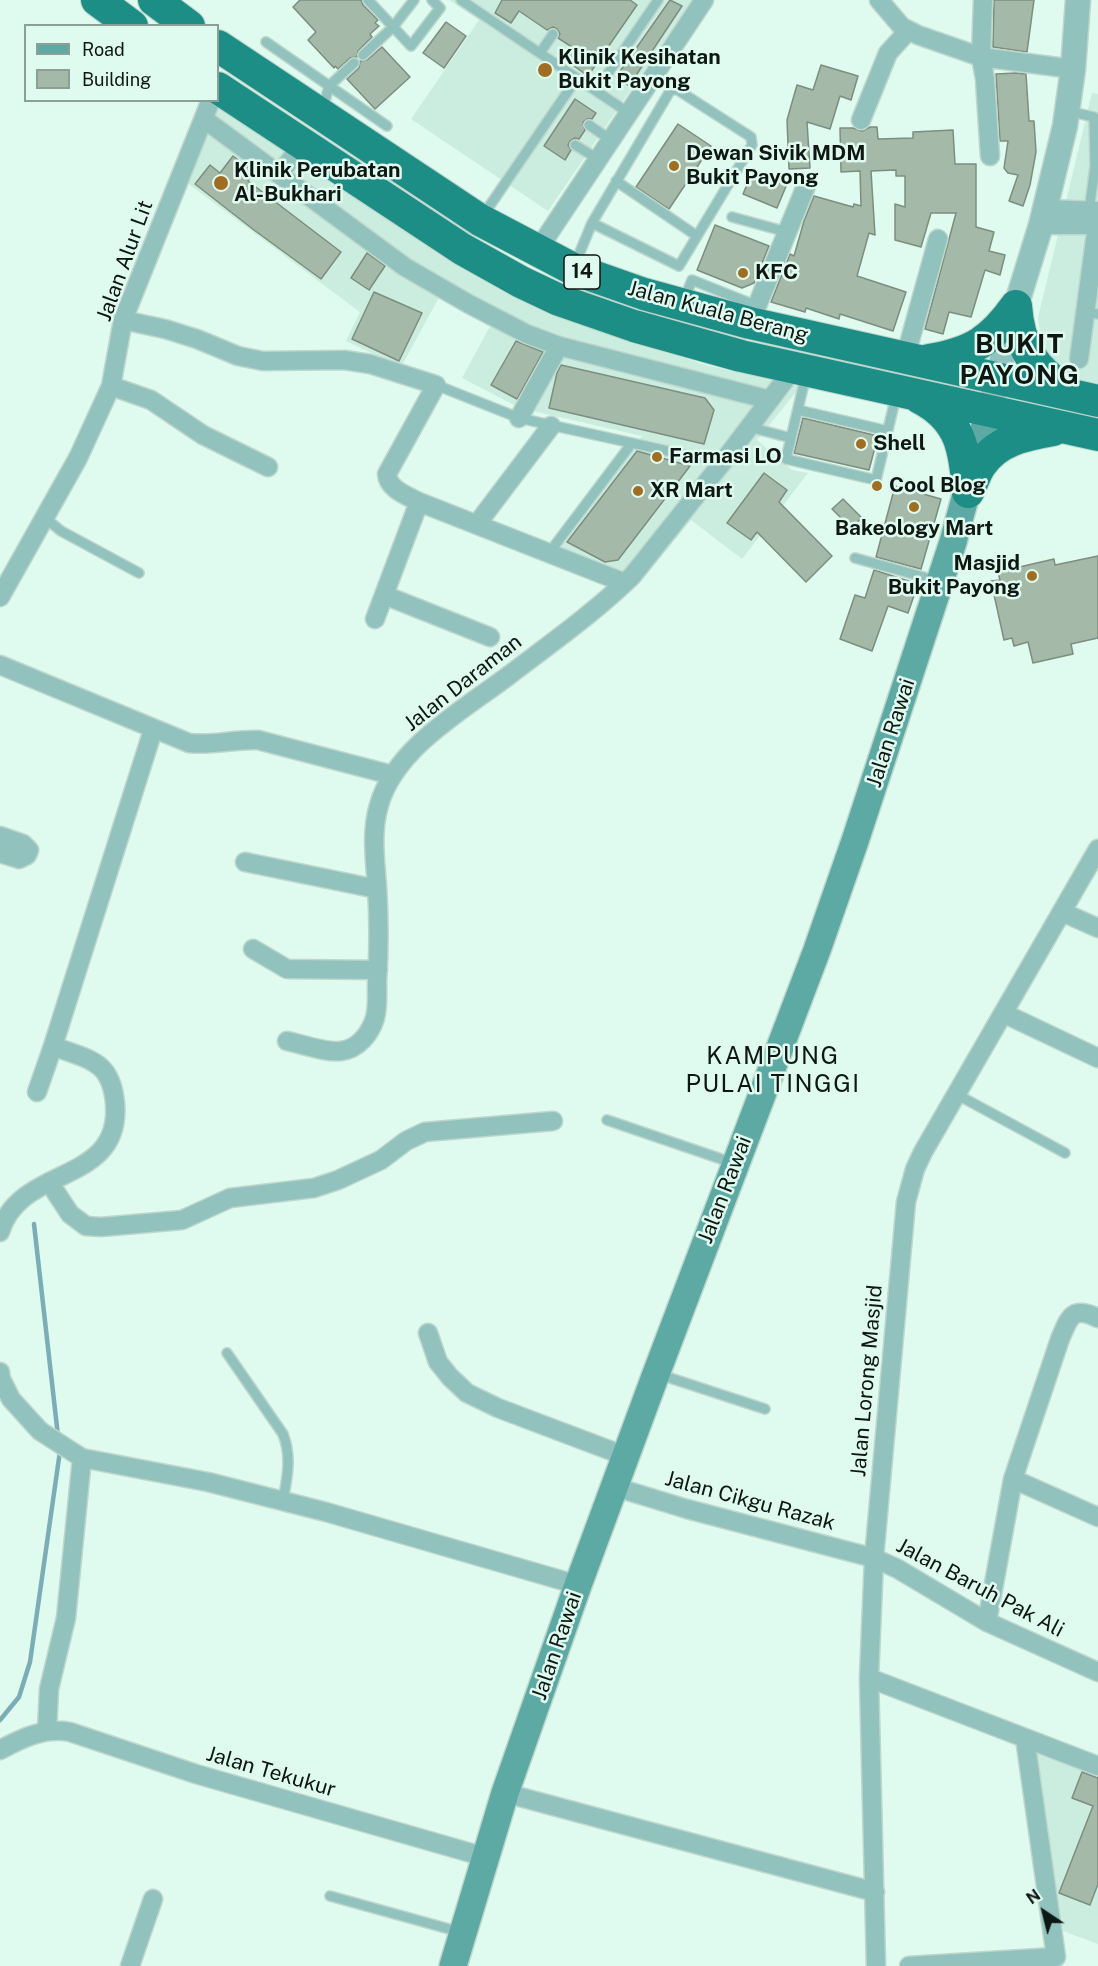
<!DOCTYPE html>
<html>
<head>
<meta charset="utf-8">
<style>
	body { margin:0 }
	#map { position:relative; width:1098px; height:1966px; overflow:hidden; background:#dffaef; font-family:"Public Sans",sans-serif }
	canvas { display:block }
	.legend { position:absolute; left:24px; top:24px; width:195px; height:78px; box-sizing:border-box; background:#dffaef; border:2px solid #8b9f97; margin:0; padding:8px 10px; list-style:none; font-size:18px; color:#0e1713 }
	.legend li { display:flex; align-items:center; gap:12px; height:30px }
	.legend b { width:30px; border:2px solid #8b9f97 }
	.north { position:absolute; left:1014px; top:1882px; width:60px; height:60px; -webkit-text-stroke:4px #dffaef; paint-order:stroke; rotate:325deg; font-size:16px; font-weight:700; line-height:24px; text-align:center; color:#0e1713 }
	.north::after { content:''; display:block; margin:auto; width:21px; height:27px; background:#0e1713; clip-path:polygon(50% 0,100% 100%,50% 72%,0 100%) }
</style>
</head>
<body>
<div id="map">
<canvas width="1098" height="1966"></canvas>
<ul class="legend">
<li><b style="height:8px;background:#5caaa3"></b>Road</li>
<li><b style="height:16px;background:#a5b9a8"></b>Building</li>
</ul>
<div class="north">N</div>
</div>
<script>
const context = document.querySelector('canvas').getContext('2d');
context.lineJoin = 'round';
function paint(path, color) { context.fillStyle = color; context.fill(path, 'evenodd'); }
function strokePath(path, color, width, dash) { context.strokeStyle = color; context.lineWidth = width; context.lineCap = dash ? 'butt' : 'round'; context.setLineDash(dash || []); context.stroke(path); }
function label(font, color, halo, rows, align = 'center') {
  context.font = font + ' "Public Sans",sans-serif'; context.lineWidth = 5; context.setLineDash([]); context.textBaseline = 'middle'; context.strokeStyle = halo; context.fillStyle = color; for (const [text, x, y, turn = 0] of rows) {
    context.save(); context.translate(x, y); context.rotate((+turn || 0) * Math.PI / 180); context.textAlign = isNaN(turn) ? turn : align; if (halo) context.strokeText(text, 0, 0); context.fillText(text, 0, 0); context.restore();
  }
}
paint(new Path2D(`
	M449 0H692L548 211 411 119 479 20Z
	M1092 93 1098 94V386L1073 378 1056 364 1047 351 1041 337 1038 318Z
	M211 101 293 158 446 257 564 314 702 364 800 387 757 440 792 470 808 473 742 559 691 520 642 580 557 547 642 436 520 408 462 378 494 319 442 292 401 367 346 341 360 312 178 176Z
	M1036 1751 1098 1774V1944L1063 1931Z`), '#caeddf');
strokePath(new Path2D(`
	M34 1224 58 1436
	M0 1720 19 1697 30 1662 60 1451`), '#7aadb5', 4.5);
const building = new Path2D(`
	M300 0H361L363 5 378 20 375 23 379 26 370 34 372 37 358 51 357 57 350 58 338 69 335 66 334 68 308 40 316 32 293 7Z
	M502 0H630L637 5 588 76 564 59 572 47 558 38 560 34 557 29 553 27 547 30 519 11 511 23 495 13Z
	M670 0 682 6 629 86 616 77Z
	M994 0H1034L1027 52 993 47Z
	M446 22 466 36 444 68 423 53Z
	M382 47 410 77 375 109 347 79 359 68 360 61 367 60Z
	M821 65 858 76 851 100 840 96 830 129 807 122 810 168 789 169 787 120 797 85 813 90Z
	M1016 73 1026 74 1029 121H1034L1036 152 1030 185 1023 206 1009 201 1018 175 1008 173 1004 168 1008 141H1000L996 74Z
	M575 99 596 113 592 119H587L583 122 585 130 579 139 575 138 570 141 568 145 571 150 565 160 544 146Z
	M678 124 711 146 669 209 636 187Z
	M870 127H877L878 139 913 138V132L953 130 955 164H976V227L994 232 989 251 1005 255 1000 275 985 270 971 317 949 312 943 334 925 329 956 213H931L921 247 895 240V204L905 207V176H896V170L871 171 875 235 869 233 857 276 906 292 893 331 840 314 839 319 806 308 805 312 771 302 790 254 794 256 804 221 814 196 853 207 854 204 861 206 860 171 841 172 840 128H853L862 131Z
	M233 156 254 172 248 181 341 252 321 279 254 230 195 184 210 165 220 173Z
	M753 170 787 184 777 208 743 194Z
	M715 225 769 246 754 283 742 288 697 270Z
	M367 253 385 266 369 290 351 278Z
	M374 292 422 313 399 361 352 339Z
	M516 341 543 352 517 399 491 385Z
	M561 365 705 398 714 410 704 444 549 408 557 373Z
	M803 418 878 436 869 470 794 453Z
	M637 451 690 466 618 560 605 562 567 542Z
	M764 473 787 490 779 502 832 556 806 582 757 532 751 540 727 523Z
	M895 486 941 499 921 569 876 557Z
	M843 499 862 518 851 528 832 509Z
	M1098 556V638L1071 644 1073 654 1033 663 1028 642 1014 646 1012 638 1004 640 991 581 1000 580 998 572 1054 559 1055 565Z
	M874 570 918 584 908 613 888 606 872 651 840 639 855 595 865 598Z
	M1082 1772 1098 1778V1884L1090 1905 1059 1893 1093 1806 1072 1798Z`);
paint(building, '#a5b9a8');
strokePath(building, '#7c8e7e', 1.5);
const service = new Path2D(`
	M368 0 411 46 440 8 432 0
	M461 0 596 91 658 0
	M266 42 387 126
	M540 53 553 34
	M363 55 393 27 414 0
	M596 91 629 113
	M323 109 329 86 354 63
	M1067 111 1094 117 1095 166 1089 211
	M589 125 611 140
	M575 145 598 159
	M616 181 697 236
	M482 217 577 78
	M732 217 787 232
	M575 264 592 223 670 91 676 89 751 137 752 145 679 266 592 223
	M684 300 692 280 757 306
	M1086 312 1098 314
	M806 375 786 459 876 480 896 396
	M436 385 519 418 722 463
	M798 410 888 431
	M749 427 791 438
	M44 517 61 531 139 573
	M549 553 632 443
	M855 558 938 581
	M956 1094 1065 1153
	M607 1120 733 1163
	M227 1353 283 1434C292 1457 287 1478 283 1501
	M658 1374 765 1409
	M330 1896 460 1932`);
const minor = new Path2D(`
	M879 0 902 27 918 35 981 57 1073 69
	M983 0 981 57 985 79 990 156
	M204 119 405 267 469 304 527 334 559 346 770 400
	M861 120 888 53 908 31
	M280 173 303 144
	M1045 209 1098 211
	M1041 225H1098
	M537 251 704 0
	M123 320 165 329 197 339 238 356 263 361 344 360 370 364 436 385 387 474C388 489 406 495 419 502L625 583
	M750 323 806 186
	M905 358 938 239
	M1079 359 1097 225
	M111 386 151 400 203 435 268 467
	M519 418 559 346
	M477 524 551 426
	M384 595 490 637
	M0 597 78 458 111 386 123 320 211 100
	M375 619 419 502
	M0 665 189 743C212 746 234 739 258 740L392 775
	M0 836 23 844 29 850 27 855 19 859 0 853
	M245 862 377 889
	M1062 912 1098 928
	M253 949 287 969 378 970
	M1003 1013 1098 1058
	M287 1041C301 1044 327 1053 341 1051 358 1049 370 1034 375 1018 378 1007 377 993 377 982 379 951 379 918 377 886 375 859 371 832 379 805 395 748 463 710 508 676 550 644 594 613 632 576L722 463 794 368
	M37 1092 53 1046 153 730
	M49 1182 70 1214 86 1226 101 1227 182 1220 230 1198 314 1188 338 1180 381 1160 406 1141 425 1132 553 1121
	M0 1232C20 1164 122 1186 115 1103 111 1060 89 1060 53 1046
	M428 1333 438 1362 450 1377 467 1393 498 1408 625 1456
	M0 1372 1 1379 11 1399 40 1431 82 1458 208 1482 326 1512 578 1585
	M1013 1479 1098 1517
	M615 1487 687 1509 874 1558 898 1569 987 1622 1098 1672
	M987 1622 1013 1479 1060 1339C1070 1316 1072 1306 1098 1318
	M869 1678 1098 1766
	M47 1731 49 1689 66 1618 82 1458
	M0 1750C22 1738 45 1727 70 1732L196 1774 485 1857
	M505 1793 875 1892
	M130 1966 153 1899
	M876 1966 869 1678 874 1558 906 1202 915 1169 923 1152 1098 849
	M909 1966 1056 1957 1025 1738`);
const tertiary = new Path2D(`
	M989 411 1016 306 1041 225 1065 126 1073 69 1078 0`);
const secondary = new Path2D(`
	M453 1966 505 1793 578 1585 656 1374 817 950 855 841 953 542 989 411`);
const trunk = new Path2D(`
	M97 0 132 26
	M154 0 189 26
	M218 46 480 220 573 269 644 294 750 323 1098 401
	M218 88 462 249 521 282 559 300 634 326 741 356 1098 435
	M1016 306C1019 347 1033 368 1067 391
	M929 360C972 353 991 341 1016 306
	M920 398C961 419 965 450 968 492
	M968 492C972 484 975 474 980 466 997 440 1025 435 1053 430`);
strokePath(service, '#bed6cc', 12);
strokePath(minor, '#bed6cc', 21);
strokePath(tertiary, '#bed6cc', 27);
strokePath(secondary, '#bed6cc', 30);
strokePath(trunk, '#bed6cc', 34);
strokePath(service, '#91c2bd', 9);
strokePath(minor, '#91c2bd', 18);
strokePath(tertiary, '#91c2bd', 24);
strokePath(secondary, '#5caaa3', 27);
strokePath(trunk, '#1c8e86', 32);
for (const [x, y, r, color] of [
	[545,70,8,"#a06e23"],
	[674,166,6,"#a06e23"],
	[221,183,8,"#a06e23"],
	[743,273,6,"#a06e23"],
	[861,444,6,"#a06e23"],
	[657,457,6,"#a06e23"],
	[877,486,6,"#a06e23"],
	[638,491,6,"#a06e23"],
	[914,507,6,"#a06e23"],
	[1032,576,6,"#a06e23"]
]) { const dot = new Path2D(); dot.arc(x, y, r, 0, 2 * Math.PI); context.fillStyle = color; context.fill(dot); strokePath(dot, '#dffaef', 2); }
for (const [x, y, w] of [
	[582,272,36]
]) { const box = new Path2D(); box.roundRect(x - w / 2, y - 17, w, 34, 4.5); context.fillStyle = '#dffaef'; context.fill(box); strokePath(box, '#0e1713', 1.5); }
label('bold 20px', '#0e1713', null, [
	["14",582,272]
]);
label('bold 21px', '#0e1713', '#dffaef', [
	["Klinik Kesihatan",558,58],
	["Bukit Payong",558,82],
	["Dewan Sivik MDM",686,154],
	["Bukit Payong",686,178],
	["Klinik Perubatan",234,171],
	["Al-Bukhari",234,195],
	["KFC",755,273],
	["Shell",873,444],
	["Farmasi LO",669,457],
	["Cool Blog",889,486],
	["XR Mart",650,491],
	["Bakeology Mart",914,529,"center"],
	["Masjid",1020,564,"right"],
	["Bukit Payong",1020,588,"right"]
], 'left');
label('21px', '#0e1713', '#dffaef', [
	["Jalan Alur Lit",125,261,-70],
	["Jalan Kuala Berang",718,312,15],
	["Jalan Daraman",463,683,-38],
	["Jalan Rawai",891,733,-72],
	["Jalan Rawai",725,1190,-69],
	["Jalan Lorong Masjid",867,1381,-85],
	["Jalan Cikgu Razak",750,1501,15],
	["Jalan Baruh Pak Ali",980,1588,28],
	["Jalan Rawai",557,1646,-71],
	["Jalan Tekukur",271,1772,16]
]);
context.letterSpacing = '1.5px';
label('24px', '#0e1713', '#dffaef', [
	["KAMPUNG",773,1057],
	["PULAI TINGGI",773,1085]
]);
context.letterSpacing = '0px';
context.letterSpacing = '1.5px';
label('bold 27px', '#0e1713', '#dffaef', [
	["BUKIT",1020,345],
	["PAYONG",1020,376]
]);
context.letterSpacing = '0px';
</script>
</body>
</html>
